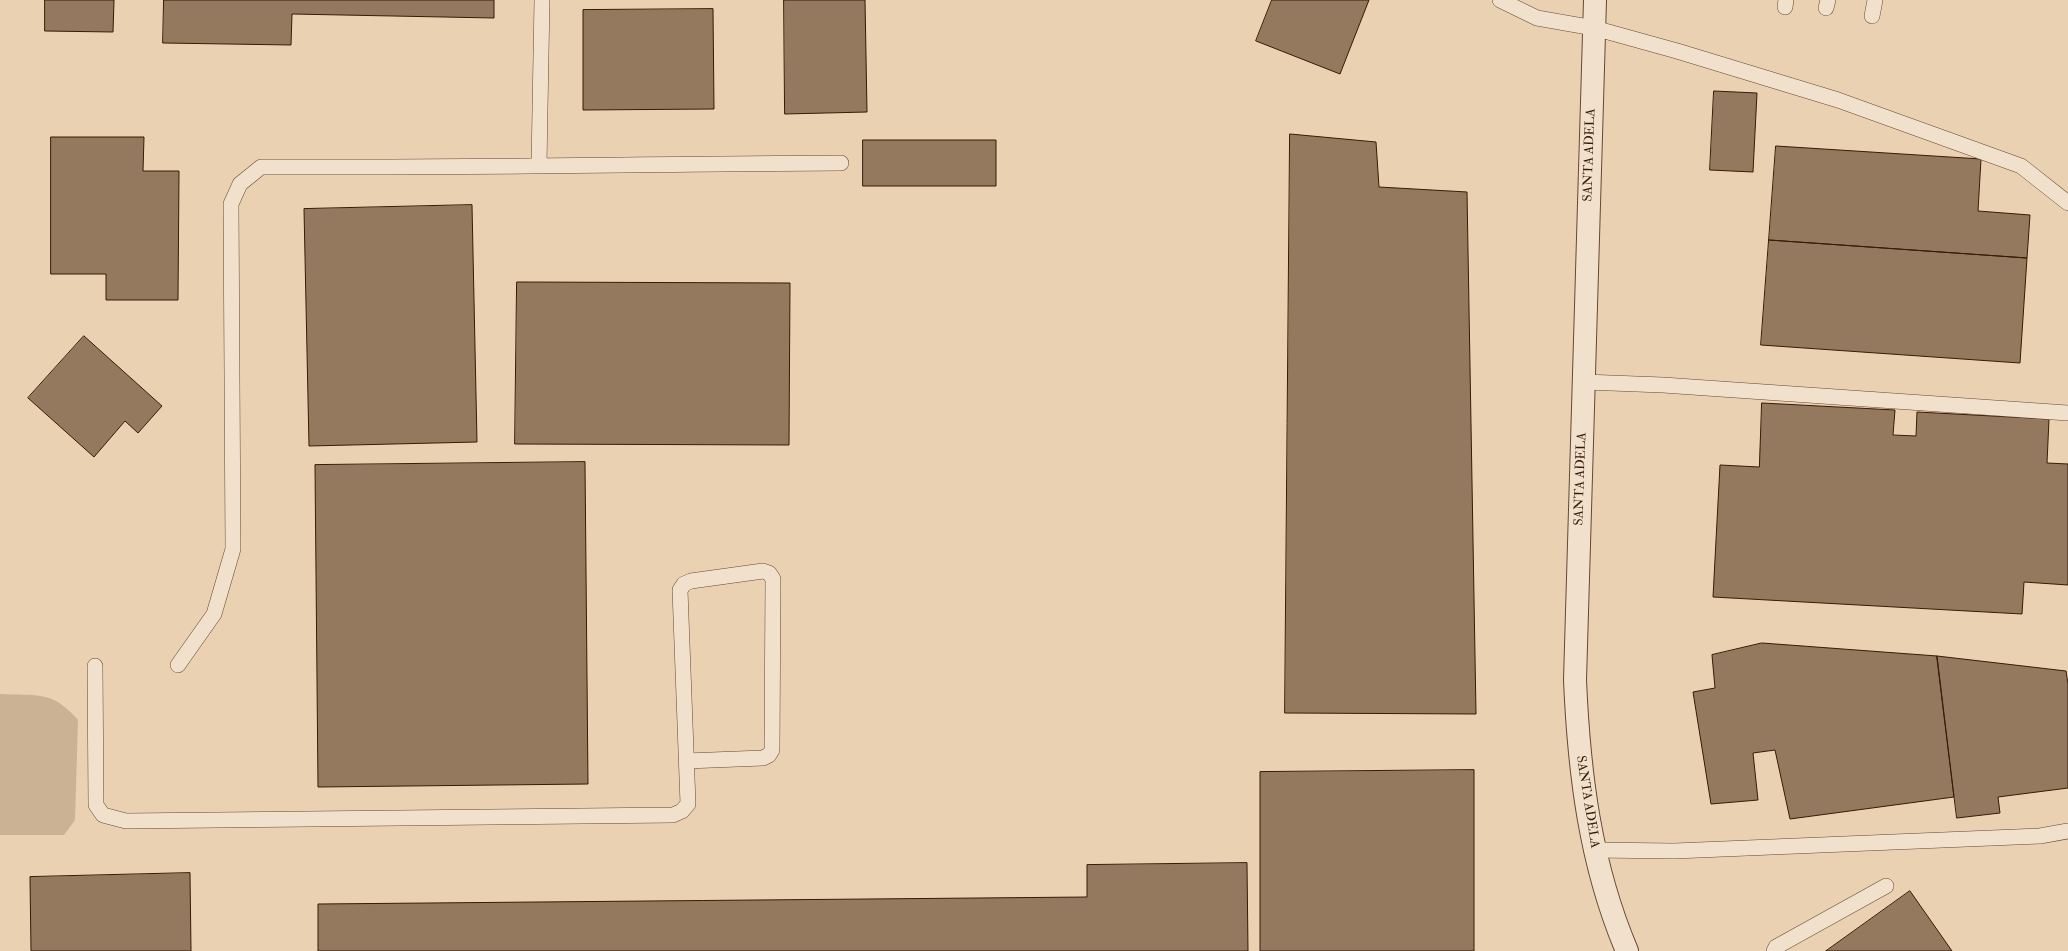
<!DOCTYPE html>
<html>
<head>
<meta charset="utf-8">
<style>
	body { margin:0 }
	canvas { display:block; background:#e9d1b1 }
</style>
</head>
<body>
<canvas width="2068" height="951"></canvas>
<script>
const context = document.querySelector('canvas').getContext('2d');
context.lineJoin = 'round';
function paint(path, color) { context.fillStyle = color; context.fill(path, 'evenodd'); }
function strokePath(path, color, width, dash) { context.strokeStyle = color; context.lineWidth = width; context.lineCap = dash ? 'butt' : 'round'; context.setLineDash(dash || []); context.stroke(path); }
function label(font, color, halo, rows, align = 'center') {
  context.font = font + ' "IM FELL Double Pica",serif'; context.lineWidth = 4; context.setLineDash([]); context.textBaseline = 'middle'; context.strokeStyle = halo; context.fillStyle = color; for (const [text, x, y, turn = 0] of rows) {
    context.save(); context.translate(x, y); context.rotate((+turn || 0) * Math.PI / 180); context.textAlign = isNaN(turn) ? turn : align; if (halo) context.strokeText(text, 0, 0); context.fillText(text, 0, 0); context.restore();
  }
}
paint(new Path2D(`
	M0 694C37 696 52 690 78 720L75 820 64 835H0Z`), '#cbb294');
const building = new Path2D(`
	M45 0H114L113 32 45 31Z
	M164 0H494V18L292 14 291 45 163 43Z
	M784 0H865L867 112 785 114Z
	M1272 0H1369L1340 74 1256 41Z
	M713 9 714 109 583 110V10Z
	M1714 91 1757 93 1753 172 1710 170Z
	M1290 134 1376 142 1379 187 1467 192 1476 714 1285 713Z
	M51 137H144L143 171H179L178 300H106V274H51Z
	M863 140H996V186H863Z
	M1776 146 1981 159 1978 211 2030 215 2027 258 1769 240Z
	M472 205 477 442 309 446 304 209Z
	M1769 240 2027 258 2020 363 1761 345Z
	M517 282 790 283 789 445 515 444Z
	M84 336 162 406 138 433 125 421 94 457 28 398Z
	M1762 403 1895 410 1893 435 1916 436 1917 412 2049 419 2047 463 2068 464V585L2024 582 2022 614 1713 597 1720 465 1759 467Z
	M585 462 588 784 318 787 315 465Z
	M1762 643 1937 656 1954 797 1790 819 1775 750 1753 753 1758 800 1711 804 1693 692 1715 688 1712 655Z
	M1937 656 2066 671 2068 684V788L1998 797 2000 813 1957 818Z
	M1474 770V951H1260V772Z
	M1247 863 1248 951H318V904L1087 897V865Z
	M190 873 191 951H31L30 877Z
	M1910 891 1952 951H1826Z`);
paint(building, '#94795f');
strokePath(building, '#381a06', 1);
const lane = new Path2D(`
	M1500 0 1537 18 1594 28 1677 51 1838 100 2021 166 2068 203
	M1785 7 1786 0
	M1826 8 1828 0
	M1872 16 1875 0
	M539 165 542 0
	M1584 382 1663 385 2068 413
	M178 665 214 614 233 549 231 204 240 184 261 167C454 168 648 164 841 163
	M95 666 96 805 103 815 126 821 673 815 682 811 688 804 680 590 684 584 691 581 763 571 769 573 773 579 772 750 769 755 763 758 686 761
	M1594 850 1674 851 2040 836 2068 831
	M1774 951 1776 947 1886 886`);
const street = new Path2D(`
	M1595 0 1575 680C1579 773 1590 864 1627 951`);
strokePath(lane, '#644831', 16);
strokePath(street, '#644831', 24);
strokePath(lane, '#f1e1cc', 15);
strokePath(street, '#f1e1cc', 22);
label('13px', '#381a06', '#f1e1cc', [
	["SANTA ADELA",1590,155,-88],
	["SANTA ADELA",1581,479,-88],
	["SANTA ADELA",1587,802,81]
]);
</script>
</body>
</html>
